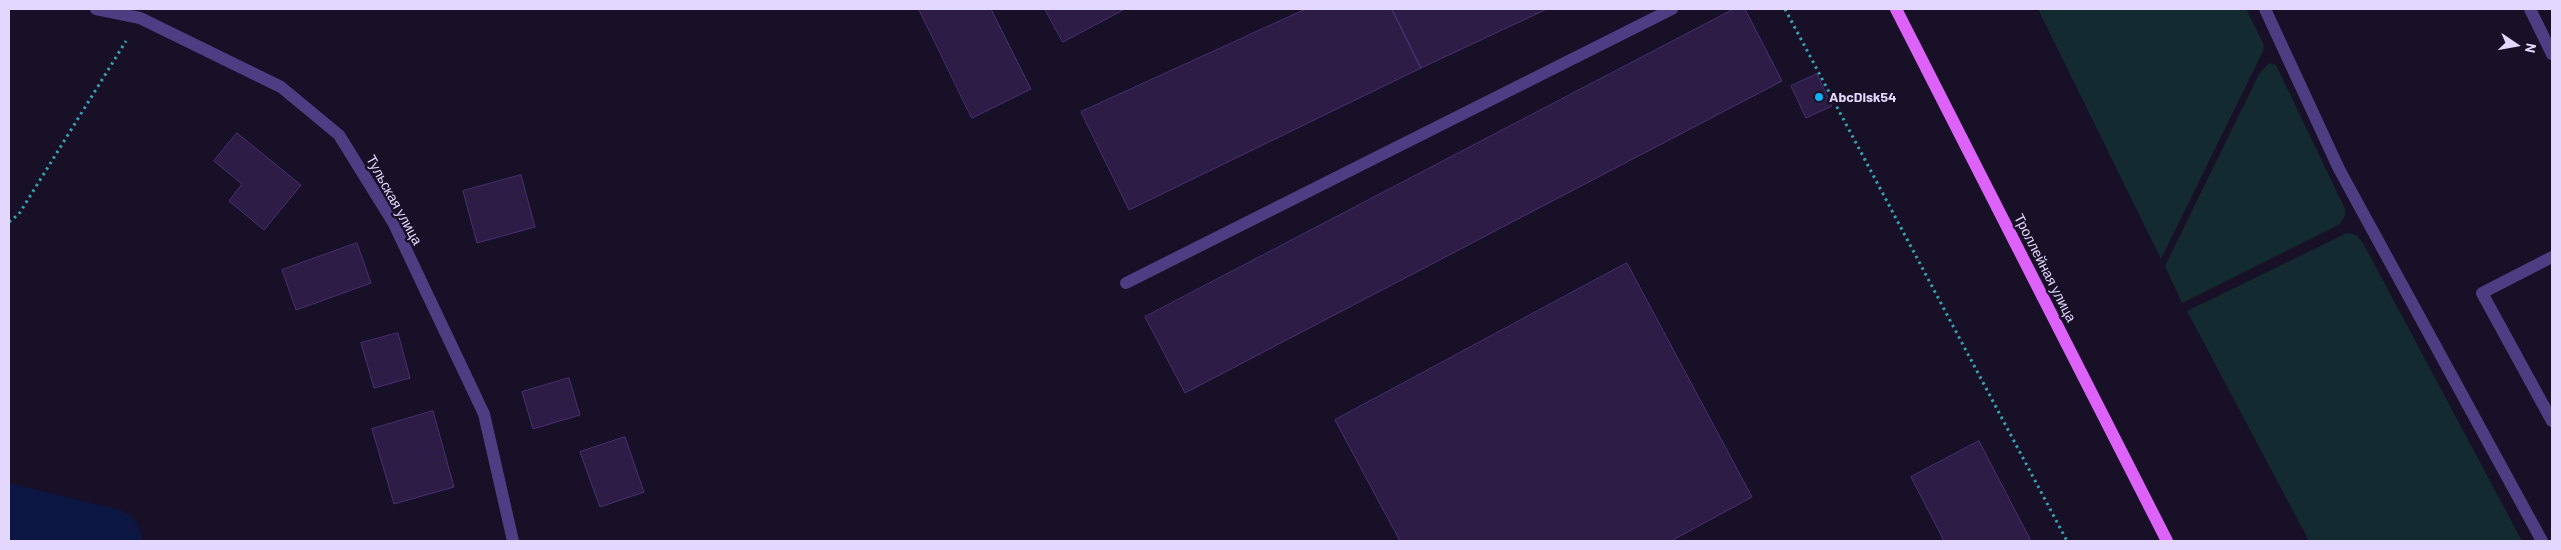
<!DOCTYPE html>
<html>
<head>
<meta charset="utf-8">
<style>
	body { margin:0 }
	#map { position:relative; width:2561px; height:550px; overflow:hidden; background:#181026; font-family:Barlow,sans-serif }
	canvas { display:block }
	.frame { position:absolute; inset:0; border:10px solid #e3d7fd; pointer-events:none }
	.north { position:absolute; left:2491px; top:20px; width:50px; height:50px; -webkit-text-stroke:4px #181026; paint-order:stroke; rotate:102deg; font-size:14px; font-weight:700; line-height:20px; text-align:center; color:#e3d7fd }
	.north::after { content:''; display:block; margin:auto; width:18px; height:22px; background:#e3d7fd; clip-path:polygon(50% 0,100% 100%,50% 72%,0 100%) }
</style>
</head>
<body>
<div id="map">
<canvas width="2561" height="550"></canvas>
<div class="frame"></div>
<div class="north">N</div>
</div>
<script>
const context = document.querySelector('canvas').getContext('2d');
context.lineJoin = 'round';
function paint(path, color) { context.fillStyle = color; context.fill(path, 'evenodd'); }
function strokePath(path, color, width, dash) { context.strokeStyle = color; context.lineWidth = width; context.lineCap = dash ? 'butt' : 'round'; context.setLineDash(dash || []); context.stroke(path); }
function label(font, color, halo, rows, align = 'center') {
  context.font = font + ' Barlow,sans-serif'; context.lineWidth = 5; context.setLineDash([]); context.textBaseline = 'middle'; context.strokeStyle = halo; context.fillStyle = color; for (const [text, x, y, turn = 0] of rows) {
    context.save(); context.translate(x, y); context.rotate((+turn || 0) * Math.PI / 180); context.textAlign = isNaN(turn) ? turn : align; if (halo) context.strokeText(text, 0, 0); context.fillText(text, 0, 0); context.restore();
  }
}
paint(new Path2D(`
	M2038 9H2246L2264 45 2263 51 2161 259Z
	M2269 63 2276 65 2345 209V215L2340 224 2182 303 2165 266 2259 74Z
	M2347 233 2356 235 2363 243 2522 541H2309L2187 311Z`), '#132b30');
strokePath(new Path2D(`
	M9 517 109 541`), '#0c1643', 66);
const building = new Path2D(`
	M919 9H991L1031 89 972 118Z
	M1045 9H1125L1063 42Z
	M1306 9H1392L1421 68 1129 210 1081 112Z
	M1392 9H1547L1421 68Z
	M1734 9H1745L1782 81 1185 393 1145 317Z
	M1817 74 1832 106 1806 118 1791 86Z
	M237 133 301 185 264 230 229 201 242 184 214 161Z
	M521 175 535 227 477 243 463 191Z
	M357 243 371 283 296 310 282 270Z
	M1627 263 1752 497 1671 541H1400L1335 420Z
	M398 333 410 378 374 388 361 343Z
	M569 378 580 415 533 429 522 392Z
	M433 411 454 487 394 504 372 429Z
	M625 437 644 492 600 507 580 452Z
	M1979 441 2031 541H1944L1911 477Z`);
paint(building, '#2d1d46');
strokePath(building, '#493071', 1);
strokePath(new Path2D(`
	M1785 9 2067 541
	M9 222 19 214 126 41`), '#35a3b4', 3, [2.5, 4]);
strokePath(new Path2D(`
	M96 9 140 18 281 87 339 135 393 222 484 414 513 541
	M2265 9 2339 169 2542 541
	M2530 9 2552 54
	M2552 257 2482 293 2552 421
	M1126 283 1672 9`), '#4d3d83', 12);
strokePath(new Path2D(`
	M1896 9 2167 541`), '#dd62f9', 12);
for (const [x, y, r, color] of [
	[1819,97,5,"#0bb1f5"]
]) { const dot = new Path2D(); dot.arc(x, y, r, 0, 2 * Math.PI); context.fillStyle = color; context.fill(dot); strokePath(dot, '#181026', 2); }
label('bold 14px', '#e3d7fd', '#181026', [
	["AbcDisk54",1829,97]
], 'left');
label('14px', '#e3d7fd', '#181026', [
	["Тульская улица",394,200,61],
	["Троллейная улица",2045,268,63]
]);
</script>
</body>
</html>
